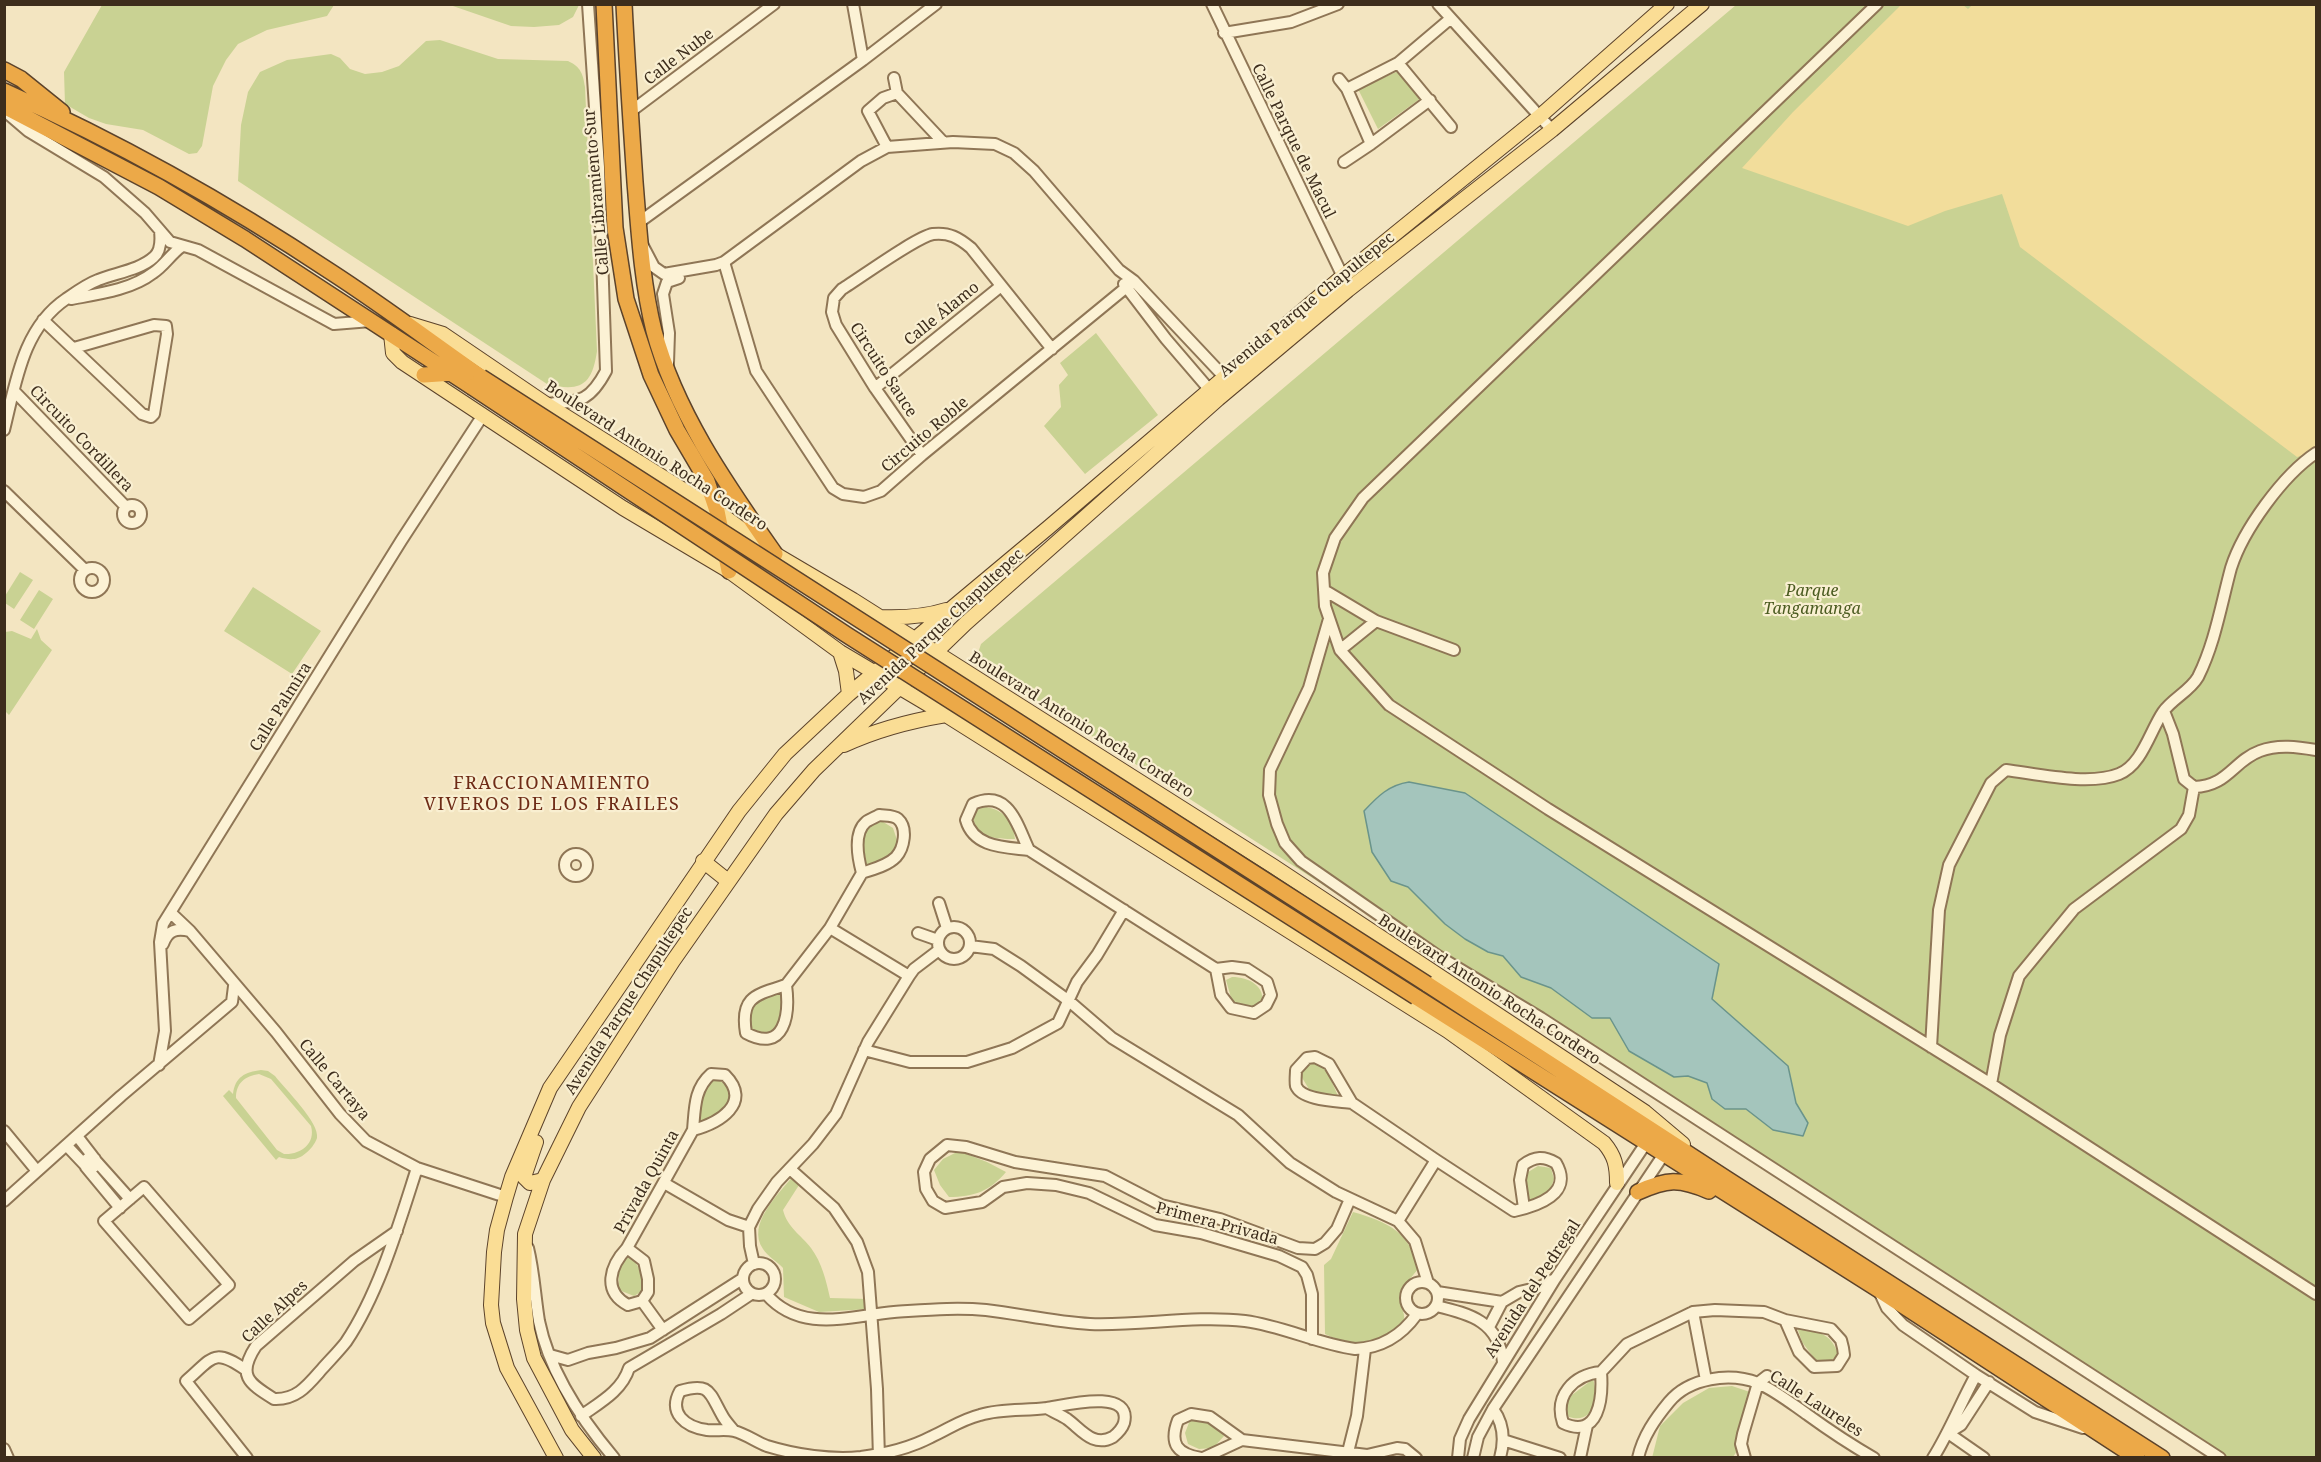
<!DOCTYPE html>
<html>
<head>
<meta charset="utf-8">
<style>
	body { margin:0 }
	#map { position:relative; width:2321px; height:1462px; overflow:hidden; background:#f3e5c1; font-family:"Noto Serif",serif }
	canvas { display:block }
	.frame { position:absolute; inset:0; border:6px solid #3d2d1c; pointer-events:none }
</style>
</head>
<body>
<div id="map">
<canvas width="2321" height="1462"></canvas>
<div class="frame"></div>
</div>
<script>
const context = document.querySelector('canvas').getContext('2d');
context.lineJoin = 'round';
function paint(path, color) { context.fillStyle = color; context.fill(path, 'evenodd'); }
function strokePath(path, color, width, dash) { context.strokeStyle = color; context.lineWidth = width; context.lineCap = dash ? 'butt' : 'round'; context.setLineDash(dash || []); context.stroke(path); }
function label(font, color, halo, rows, align = 'center') {
  context.font = font + ' "Noto Serif",serif'; context.lineWidth = 4.5; context.setLineDash([]); context.textBaseline = 'middle'; context.strokeStyle = halo; context.fillStyle = color; for (const [text, x, y, turn = 0] of rows) {
    context.save(); context.translate(x, y); context.rotate((+turn || 0) * Math.PI / 180); context.textAlign = isNaN(turn) ? turn : align; if (halo) context.strokeText(text, 0, 0); context.fillText(text, 0, 0); context.restore();
  }
}
paint(new Path2D(`
	M102 5V4L334 5 327 16 267 30 238 44 226 60 213 86 202 146 197 153 189 154 143 130 106 124 89 118 65 104 64 72Z
	M579 5 573 17 559 25 534 27 511 26 450 5Z
	M1736 5H2316V1457H2212L980 664 978 653 981 644Z
	M440 40 498 59 568 61C581 67 583 74 585 87L597 351C592 386 580 392 547 384L238 181 241 125 248 92 260 72 287 60 331 54 340 58 350 69 365 74 382 72 399 66 426 41Z
	M1403 69 1424 96 1378 129 1358 89Z
	M1096 333 1158 415 1085 474 1044 426 1061 407 1059 385 1068 375 1060 363Z
	M20 572 33 580 14 609 5 603V596Z
	M253 587 321 631 292 674 224 631Z
	M39 590 53 599 34 629 20 620Z
	M37 629 41 640 52 650 9 715 5 711V632L12 631 31 639Z
	M986 807C1004 810 1013 821 1015 839 996 839 977 839 973 817L978 809Z
	M880 820 893 828 899 846 895 855 863 870 862 834 869 825Z
	M1232 977C1249 977 1266 986 1262 1005L1255 1010 1233 1005 1226 980Z
	M785 987V1015L771 1037 748 1031 749 1004Z
	M1316 1063 1327 1071 1338 1096 1312 1094 1301 1076 1307 1065Z
	M261 1070 268 1071 275 1076C285 1089 320 1123 317 1138 315 1144 310 1150 306 1153 297 1161 289 1160 279 1157L276 1160 223 1096 229 1090 233 1094C235 1077 245 1072 261 1070ZM259 1074 271 1079 311 1126C316 1144 300 1155 284 1154L277 1150 236 1098C236 1083 245 1076 259 1074Z
	M716 1079C728 1084 731 1092 731 1104L716 1116 700 1123C701 1104 699 1090 716 1079Z
	M959 1151 987 1162 1006 1172C990 1191 974 1197 949 1197L940 1185 934 1170 943 1159Z
	M1538 1166 1551 1168 1554 1179 1549 1194 1529 1204 1525 1174Z
	M793 1176 801 1182 783 1210C787 1227 801 1235 811 1248 822 1263 826 1280 830 1298L869 1299V1309L819 1312 784 1297 783 1268C778 1262 767 1256 763 1249 746 1224 779 1194 793 1176Z
	M1353 1212C1387 1222 1410 1231 1418 1269 1409 1281 1397 1289 1401 1305 1402 1310 1405 1314 1404 1319 1403 1326 1396 1328 1391 1331 1368 1345 1350 1346 1325 1334L1324 1265 1331 1259Z
	M629 1254C639 1266 644 1275 642 1291L634 1296 619 1290C619 1277 616 1262 629 1254Z
	M1797 1327C1818 1333 1830 1331 1838 1354L1831 1361 1817 1362 1802 1342Z
	M1593 1379C1599 1399 1594 1424 1569 1417L1563 1407 1572 1395Z
	M1732 1386 1753 1393 1737 1451 1733 1457 1652 1458 1660 1426 1683 1403 1709 1388Z
	M1204 1418 1216 1424 1224 1436 1213 1448 1199 1449 1188 1444 1185 1433 1190 1420Z`), '#c9d293');
paint(new Path2D(`
	M1973 4 2316 5V451L2297 457 2020 247 2002 194 1945 211 1908 226 1742 168 1793 112 1901 5H1963L1968 9Z`), '#f2dd9b');
const water = new Path2D(`
	M1409 782 1465 793 1719 964 1712 999 1788 1066 1796 1103 1808 1123 1803 1136 1773 1130 1746 1109H1725L1712 1099 1707 1083 1688 1076 1674 1077 1629 1051 1610 1018H1592L1551 988 1521 977 1503 956 1488 952 1465 939 1445 924 1408 887 1391 881 1372 852 1364 811C1378 796 1389 785 1409 782Z`);
paint(water, '#a4c5bc');
strokePath(water, '#6a948b', 1.5);
const minor = new Path2D(`
	M853 4 863 60
	M1212 4 1345 281
	M1438 4 1552 130
	M1877 4 1363 498 1335 538 1323 573 1325 606 1340 650 1389 705 1548 809 1991 1084 2316 1294
	M1224 33 1291 22 1338 4
	M1398 63 1451 127
	M894 78 897 93 943 142
	M1339 79 1347 89 1371 144
	M1347 89 1398 63 1450 19
	M630 112 774 4
	M7 113 28 131 104 177 145 213 170 242 198 250 334 324 371 321
	M887 147 868 111 883 98 897 93
	M1344 162 1371 144 1430 100
	M638 223 863 60 936 4
	M643 246 654 267 664 274 716 265 724 262 861 161 887 147 953 142 995 144 1014 153 1034 171 1119 270 1134 281 1229 382
	M724 262 756 371 833 488 843 494 864 497 881 491 922 455 1134 281
	M1124 284 1166 339 1214 395
	M71 299C98 294 131 290 153 273 164 266 171 254 181 247
	M43 320 142 414 151 417 154 414 167 334 166 326 154 325 74 348
	M668 363 669 333 663 294 667 282 679 278
	M875 388 1001 286
	M14 391 126 507
	M546 404C579 401 589 403 606 371L599 167 588 4
	M4 430C16 382 23 328 66 299 76 292 87 284 98 280 115 273 140 270 154 257 161 251 161 240 160 231
	M922 455 875 388 836 325 832 312 834 298 842 289C860 278 916 237 933 234 949 232 959 238 971 248L1052 349
	M4 491 85 570
	M123 514a9 9 0 1 1 18 0a9 9 0 1 1-18 0Z
	M80 580a12 12 0 1 1 24 0a12 12 0 1 1-24 0Z
	M1324 590 1376 621 1454 650
	M1329 619 1309 688 1270 770 1269 795 1277 824 1285 843 1301 861 1438 956 1541 1018 2220 1458
	M1340 650 1376 621
	M2194 787C2228 786 2233 761 2260 751 2278 744 2298 747 2316 750
	M879 815C885 816 893 815 898 819 908 828 904 848 896 857 887 866 873 869 862 873 858 858 853 833 866 822 870 819 876 817 879 815Z
	M1029 850C1017 825 1009 788 973 804L966 820C974 848 1005 847 1029 850L1216 969
	M565 865a11 11 0 1 1 22 0a11 11 0 1 1-22 0Z
	M939 903 947 928
	M171 913 190 931 276 1032 340 1114 366 1141 417 1168 506 1197
	M938 943a16 16 0 1 1 32 0a16 16 0 1 1-32 0Z
	M830 928 909 976
	M918 933 938 940
	M163 944C168 930 176 928 190 931
	M970 946 994 949 1021 966 1069 1001 1112 1038 1238 1115 1290 1163 1336 1192 1398 1221 1415 1241 1428 1283
	M1232 967 1247 969 1267 982 1271 995 1266 1005 1254 1013 1231 1008 1221 995 1216 969Z
	M786 985C790 1014 785 1054 746 1033 740 997 755 995 786 985Z
	M786 985 830 928 862 873
	M1931 1047 1939 910 1949 865 1991 783 2006 770C2038 774 2089 786 2119 774 2142 765 2150 731 2163 712 2172 699 2190 691 2198 677 2215 643 2221 605 2231 568 2243 530 2283 475 2316 453
	M864 1050 910 1062H967L1012 1048 1058 1023 1077 982 1097 955 1124 910
	M159 1065 165 1031 160 942 163 924 401 541 483 415
	M1991 1084 2000 1035 2019 976 2074 909 2181 829 2189 815 2194 787 2184 779 2173 734 2164 711
	M1352 1103C1339 1101 1302 1101 1296 1086 1295 1082 1296 1074 1296 1070L1307 1058 1315 1057 1329 1064 1352 1103 1436 1160 1514 1211C1537 1206 1574 1194 1556 1163 1544 1156 1535 1156 1523 1165L1520 1180 1524 1208
	M4 1131 37 1171
	M77 1136 94 1158
	M67 1146 85 1165
	M96 1161 130 1199
	M86 1167H94L97 1164 95 1159 91 1157 87 1159 85 1165 86 1167 120 1208
	M790 1169 834 1208 857 1242 868 1272 877 1389 879 1458
	M664 1183 728 1220 749 1227
	M144 1187 229 1285 189 1319 104 1221Z
	M4 1201 121 1096 232 1002 234 986
	M1398 1221 1436 1160
	M397 1231 354 1261 256 1346C237 1375 248 1383 274 1399 297 1400 308 1385 322 1369 330 1360 339 1351 346 1342 379 1293 399 1224 417 1168
	M528 1248C534 1272 535 1297 539 1321 549 1370 582 1420 614 1458
	M627 1248 644 1261 648 1279V1292L642 1301 628 1305C602 1291 610 1266 627 1248L693 1130C695 1108 694 1089 711 1074L725 1075C753 1103 719 1123 693 1130
	M743 1279a16 16 0 1 1 32 0a16 16 0 1 1-32 0Z
	M754 1264 750 1246 749 1227 758 1209 777 1182 813 1144 836 1114 868 1042 909 976 914 969 939 950
	M1406 1298a16 16 0 1 1 32 0a16 16 0 1 1-32 0Z
	M1879 1291 1887 1308 1903 1325 1976 1375 2035 1412 2083 1428
	M1437 1292 1502 1302 1519 1292 1540 1287 1555 1279
	M766 1294C801 1334 849 1316 894 1312 925 1310 955 1307 986 1310 1020 1314 1055 1322 1090 1324 1141 1326 1193 1315 1245 1321 1283 1326 1318 1344 1355 1349 1382 1348 1402 1335 1417 1314
	M642 1301 663 1330
	M1436 1306C1471 1314 1499 1322 1503 1362
	M1693 1312 1706 1380
	M1489 1327 1502 1302
	M1312 1339V1294L1307 1275 1302 1267 1279 1256 1201 1233 1155 1225 1089 1193 1056 1185 1027 1183 1003 1187 982 1202 945 1208 933 1201 926 1189 924 1172 930 1159 947 1145 966 1147 1015 1162 1105 1176 1161 1205 1220 1219 1298 1248 1315 1249 1325 1243 1337 1229 1350 1199
	M550 1355 568 1360 588 1353 616 1348 650 1338 742 1279
	M246 1370C213 1347 213 1358 186 1381L247 1458
	M1601 1372C1603 1398 1599 1440 1563 1423 1554 1396 1573 1375 1601 1372L1627 1344 1693 1312 1715 1310 1764 1312 1785 1320 1831 1329 1841 1340 1843 1348 1844 1355 1837 1366 1814 1367 1799 1352 1785 1320
	M1493 1409C1504 1424 1505 1440 1500 1458
	M581 1416C599 1403 622 1391 629 1368L721 1314 751 1294
	M734 1431C730 1426 725 1421 722 1415 709 1392 710 1382 680 1391 668 1413 685 1427 707 1430 716 1431 726 1429 734 1431 746 1434 756 1442 767 1446 796 1455 831 1460 861 1457 885 1454 910 1448 931 1437 949 1429 960 1420 980 1415 1002 1408 1025 1411 1047 1408 1062 1406 1133 1387 1124 1423 1122 1429 1118 1433 1113 1437 1093 1448 1081 1429 1067 1419 1061 1415 1053 1412 1047 1408
	M1948 1433 1961 1425 1989 1382
	M1948 1433 1984 1458
	M1503 1440 1560 1458
	M4 1449 8 1458
	M1348 1452 1357 1416 1365 1349
	M1201 1458C1177 1454 1169 1444 1178 1420L1191 1414 1210 1417 1242 1440 1367 1455 1397 1448 1405 1449 1416 1458
	M1203 1458 1242 1440
	M1458 1458 1460 1439 1469 1419 1555 1279 1646 1143
	M1473 1458 1478 1437 1493 1409 1664 1154
	M1580 1458 1587 1425
	M1638 1458C1643 1436 1655 1419 1669 1402 1689 1378 1729 1372 1758 1383 1776 1391 1792 1404 1808 1415 1830 1431 1851 1445 1874 1458
	M1745 1458 1741 1444 1743 1434 1758 1383 1767 1376
	M1933 1458C1950 1431 1961 1402 1976 1375`);
const major = new Path2D(`
	M410 324 443 334 546 404 717 511 775 554 853 600 1273 866 1645 1112 1683 1144
	M391 334 393 353 402 362 623 508 729 571 840 652 946 715 1448 1031 1604 1143C1615 1156 1617 1166 1617 1183
	M879 617C903 618 924 617 946 610
	M840 652 846 671 849 694
	M844 745C878 729 910 721 946 715
	M703 861 728 881
	M536 1142 524 1177 530 1183 543 1180
	M556 1458 507 1368 493 1323 491 1305 494 1252 497 1230 506 1197 512 1177 550 1088 739 811 785 754 849 694 1049 527 1343 276 1539 117 1667 4
	M594 1458 572 1430 534 1358 527 1330 524 1299 525 1234 543 1180 579 1107 673 961 776 814 814 770 966 623 1218 399 1348 290 1552 130 1702 4`);
const highway = new Path2D(`
	M604 4 615 228 626 299 651 375 677 430 707 481 717 511 729 571
	M624 4C627 64 631 123 635 182 639 231 642 283 654 331 676 413 727 485 775 554
	M4 70 21 79 62 112
	M4 91C118 142 227 203 331 272 382 305 431 342 481 377
	M4 106 159 187 245 239 472 387
	M424 375 453 373
	M1427 984 1727 1179 2162 1458
	M1416 997 1879 1290 2137 1458
	M1638 1192C1667 1179 1679 1178 1709 1191`);
strokePath(minor, '#8f7656', 14);
strokePath(major, '#5c432b', 16);
strokePath(highway, '#5c432b', 18);
strokePath(minor, '#fcf2d5', 10);
strokePath(major, '#fadd95', 14);
strokePath(highway, '#eca948', 15);
const highwayBridge = new Path2D(`
	M481 377 1427 984
	M472 387 847 635 1416 997`);
strokePath(highwayBridge, '#5c432b', 18, []);
strokePath(highwayBridge, '#eca948', 15);
label('16px', '#3d2d1c', '#f9efd1', [
	["Calle Nube",679,57,-37],
	["Calle Parque de Macul",1293,141,64],
	["Calle Libramiento Sur",597,192,-95],
	["Avenida Parque Chapultepec",1307,305,-39],
	["Calle Álamo",942,314,-39],
	["Circuito Sauce",883,370,57],
	["Circuito Roble",925,435,-40],
	["Circuito Cordillera",81,439,46],
	["Boulevard Antonio Rocha Cordero",656,456,33],
	["Avenida Parque Chapultepec",941,627,-43],
	["Calle Palmira",281,707,-58],
	["Boulevard Antonio Rocha Cordero",1081,725,32],
	["Boulevard Antonio Rocha Cordero",1489,990,33],
	["Avenida Parque Chapultepec",629,1001,-57],
	["Calle Cartaya",334,1080,50],
	["Privada Quinta",647,1182,-61],
	["Primera Privada",1217,1224,15],
	["Avenida del Pedregal",1533,1289,-57],
	["Calle Alpes",275,1312,-43],
	["Calle Laureles",1816,1404,33]
]);
label('italic 16px', '#4b5b20', '#f9efd1', [
	["Parque",1812,591],
	["Tangamanga",1812,609]
]);
context.letterSpacing = '1.5px';
label('18px', '#6e2b16', '#f9efd1', [
	["FRACCIONAMIENTO",552,784],
	["VIVEROS DE LOS FRAILES",552,805]
]);
context.letterSpacing = '0px';
</script>
</body>
</html>
